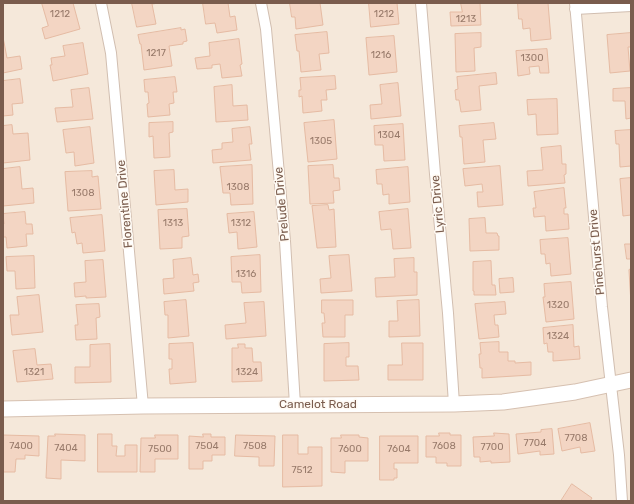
<!DOCTYPE html>
<html>
<head>
<meta charset="utf-8">
<style>
	body { margin:0 }
	#map { position:relative; width:634px; height:504px; overflow:hidden; background:#fdf6ec; font-family:Rubik,sans-serif }
	canvas { display:block }
	.frame { position:absolute; inset:0; border:4px solid #7a5c4d; pointer-events:none }
</style>
</head>
<body>
<div id="map">
<canvas width="634" height="504"></canvas>
<div class="frame"></div>
</div>
<script>
const context = document.querySelector('canvas').getContext('2d');
context.lineJoin = 'round';
function paint(path, color) { context.fillStyle = color; context.fill(path, 'evenodd'); }
function strokePath(path, color, width, dash) { context.strokeStyle = color; context.lineWidth = width; context.lineCap = dash ? 'butt' : 'round'; context.setLineDash(dash || []); context.stroke(path); }
function label(font, color, halo, rows, align = 'center') {
  context.font = font + ' Rubik,sans-serif'; context.lineWidth = 3; context.setLineDash([]); context.textBaseline = 'middle'; context.strokeStyle = halo; context.fillStyle = color; for (const [text, x, y, turn = 0] of rows) {
    context.save(); context.translate(x, y); context.rotate((+turn || 0) * Math.PI / 180); context.textAlign = isNaN(turn) ? turn : align; if (halo) context.strokeText(text, 0, 0); context.fillText(text, 0, 0); context.restore();
  }
}
paint(new Path2D(`
	M3 3H631V501H3Z`), '#f5e8da');
const building = new Path2D(`
	M42 3H73L80 29 45 39 42 28 48 26Z
	M132 3H159L152 4 156 24 137 27Z
	M203 3H228L230 17 235 16 237 30 217 33 215 23 206 24Z
	M290 3H320L323 25 296 29 295 17H292Z
	M369 3H397L399 24 371 27Z
	M461 3H480L481 25 451 26 450 12H462Z
	M518 3H548L551 39 531 41 530 28 523 29 522 19H519Z
	M181 28V30L185 29 187 41 183 42V44L169 46 172 66 144 70 141 44H140L138 35Z
	M327 32 329 53 319 54 321 70 301 72 299 51H297L295 35Z
	M481 33V47L474 48 475 71 456 72 455 34Z
	M631 33V47H628L630 71 610 73 607 35Z
	M394 36 397 72 369 75 366 38Z
	M3 37 7 58 20 56 22 69 3 73Z
	M239 39 242 64 240 65 242 76 222 78 220 64 212 65V68L197 69 195 58 210 56 209 43Z
	M83 43 88 74 53 81 50 65H52L51 58 65 56 63 46Z
	M547 49 549 73H540L539 66 529 67 530 74 518 76 516 51Z
	M496 73 497 84 479 86 481 110 461 112 459 100H456L455 90 458 89 457 77Z
	M335 76 336 89 326 90 327 100H321L322 111 303 113 302 96 299 97V90H301L300 78Z
	M175 77 177 92H173L174 103 169 104 170 115 148 117 147 104 149 103 148 92H145L144 80Z
	M20 79 23 103 12 104 13 115 3 116V81Z
	M398 83 401 116 371 119 370 105 382 104 380 85Z
	M232 85 233 106 247 105 248 120 216 122 214 87Z
	M89 88 93 119 57 122 55 108 73 107 71 90Z
	M631 88V118L626 119 625 101H613V89Z
	M557 99 558 134 537 135 536 114 528 115 527 100Z
	M334 120 337 159 308 162 304 123Z
	M173 122V132L169 133 170 157 154 158 153 136 149 137V123Z
	M494 123 496 139 483 140 485 162 464 164 462 137H460L459 126Z
	M403 124 405 160 384 161 383 145H375L374 126Z
	M12 125 13 134 28 133 30 160 3 163V126Z
	M90 127 94 163 75 166 74 152 66 153 63 130Z
	M250 127 252 144H249L251 160 213 163 212 150 222 149V143L233 142 232 129Z
	M631 130V166L620 167 619 144H616L615 131Z
	M561 146 562 164H566V174L564 175 565 183 528 186 527 171 543 170 541 148Z
	M252 165 253 204 231 205 230 193H223L220 167Z
	M333 165 334 178H339L340 190 333 191 334 203 310 204 308 166Z
	M500 166 503 205 478 207 477 192H483L482 184 465 186 463 169Z
	M20 167 22 189 33 188 34 203 3 206V169Z
	M408 167 410 202 389 204V194L383 195 382 184H377L376 170Z
	M174 170 175 190 188 189V202L156 205 154 171Z
	M92 171V177L98 176 101 209 68 211 65 172Z
	M631 178V215L623 216 620 179Z
	M564 188 566 208H564V214H568L569 229 546 231 545 216 534 217 533 208H536L534 192Z
	M328 205 329 210 334 209 336 247 317 248 312 206Z
	M187 209 189 236 182 237V248L160 249 158 210Z
	M408 209 411 248 393 249 391 229 381 230 379 212Z
	M25 212 26 224H32L33 234H26L27 246 7 248 6 237H3V225L4 224 3 214Z
	M254 212 257 247 238 249 237 232 229 233 227 214Z
	M102 215 105 251 83 253 82 243 77 244 75 232 72 233 70 218Z
	M485 218 486 233H497L498 236H499V250L470 251 469 219Z
	M568 238 571 274 551 276 550 263 546 264 545 254H541L540 240Z
	M625 244H631V259H627Z
	M260 255 261 292 242 293 241 282H232L231 257Z
	M349 255 352 291 321 293 320 279 331 278 329 256Z
	M34 256 35 288 16 289 15 271H7L6 257Z
	M191 258 193 275 198 274 199 282 193 283 194 291 164 294 163 279 174 278 173 260Z
	M414 258V272H417V295L376 297 375 278 395 277 394 259Z
	M103 260 106 297 86 298V296L75 297 74 283 86 282 85 261Z
	M491 261 492 285H495L496 295H474V291H473V262Z
	M631 269V304L629 270Z
	M513 278 514 292 500 293 499 279Z
	M571 282 574 319 546 322 543 297H545L544 284Z
	M39 295 43 332 12 335 10 315H19L17 297Z
	M186 300 189 336 168 338V315H165L164 302Z
	M322 300H353V315H345V337H323L322 323H325L324 313H322Z
	M419 300 420 336 389 337V321H398L397 301Z
	M264 302 266 336 226 339 225 325 246 323 244 303Z
	M505 302 506 314 494 315 495 325H498L499 337 479 339 475 304Z
	M99 304 100 317 96 318 97 339 76 340 75 325H78L76 305Z
	M573 325 574 347 579 346 580 359 553 361V352H548L547 343 544 344 543 328Z
	M499 342V352H508V361H515V363L531 362V375L482 378V368H480L479 354H481L480 343Z
	M193 343 196 382 170 384 169 369H172V359H169V344Z
	M349 343V357H346V366H358L359 380 324 381V344Z
	M402 343H423V380H388V365H402Z
	M110 344 111 382 75 383V367H90V345Z
	M238 344H245V348H252L253 362H261L262 381 232 382V348H238Z
	M35 349 37 365 51 364 53 379 17 382 13 351Z
	M590 423 595 451 581 453 580 447 562 451 558 429Z
	M552 429 554 454 540 455V451L518 454 516 434 541 432V430Z
	M439 433H450V435H461V466H447V463H436V457H426V436H439Z
	M494 433 509 434 510 462 491 463V461L480 462V457H474L473 437 494 436Z
	M55 434 85 435V461L61 460V479L46 478 48 436H55Z
	M98 434H112V446H117L116 456H125V445H137V472H98Z
	M203 434H211V437H225V455H212V461H203V469H189V436L203 437Z
	M3 435 39 436V456L25 455V459H16L15 472H3Z
	M155 435H178V459H155V472H140L141 438H155Z
	M236 435 275 436 274 466H259V457L235 456Z
	M283 435H298V454H308V447H322V486L283 487Z
	M341 435H359V437L368 438V461H345V473L331 472V438H341Z
	M380 436H418V463H394V469H397V478H394V480H380Z
	M572 484 592 498 590 501H561Z`);
paint(building, '#f3d5c3');
strokePath(building, '#e6bba3', 1);
const street = new Path2D(`
	M101 3 111 53 143 406
	M261 3 266 29 285 241 295 405
	M421 3 435 174 448 313 454 404
	M575 3 602 307 619 455 622 501
	M575 9 631 6`);
const secondary = new Path2D(`
	M3 409 143 406 454 404 503 402 575 392 631 380`);
strokePath(street, '#d1beb0', 12);
strokePath(secondary, '#d6c0b0', 17);
strokePath(street, '#fff', 10);
strokePath(secondary, '#fff', 15);
label('10px', '#987a6a', null, [
	["1212",60,14],
	["1212",384,14],
	["1213",466,19],
	["1217",156,53],
	["1216",381,55],
	["1300",532,58],
	["1304",389,135],
	["1305",321,141],
	["1308",238,187],
	["1308",83,193],
	["1313",173,223],
	["1312",241,223],
	["1316",246,274],
	["1320",558,305],
	["1324",558,336],
	["1321",34,372],
	["1324",247,372],
	["7708",576,438],
	["7704",535,443],
	["7400",21,446],
	["7504",207,446],
	["7508",255,446],
	["7608",444,446],
	["7700",492,447],
	["7404",66,448],
	["7500",160,449],
	["7600",350,449],
	["7604",399,449],
	["7512",302,470]
]);
label('12px', '#7a5c4d', '#fffaf3', [
	["Florentine Drive",125,204,-95],
	["Prelude Drive",282,204,-95],
	["Lyric Drive",438,204,-95],
	["Pinehurst Drive",597,252,-95],
	["Camelot Road",318,405]
]);
</script>
</body>
</html>
